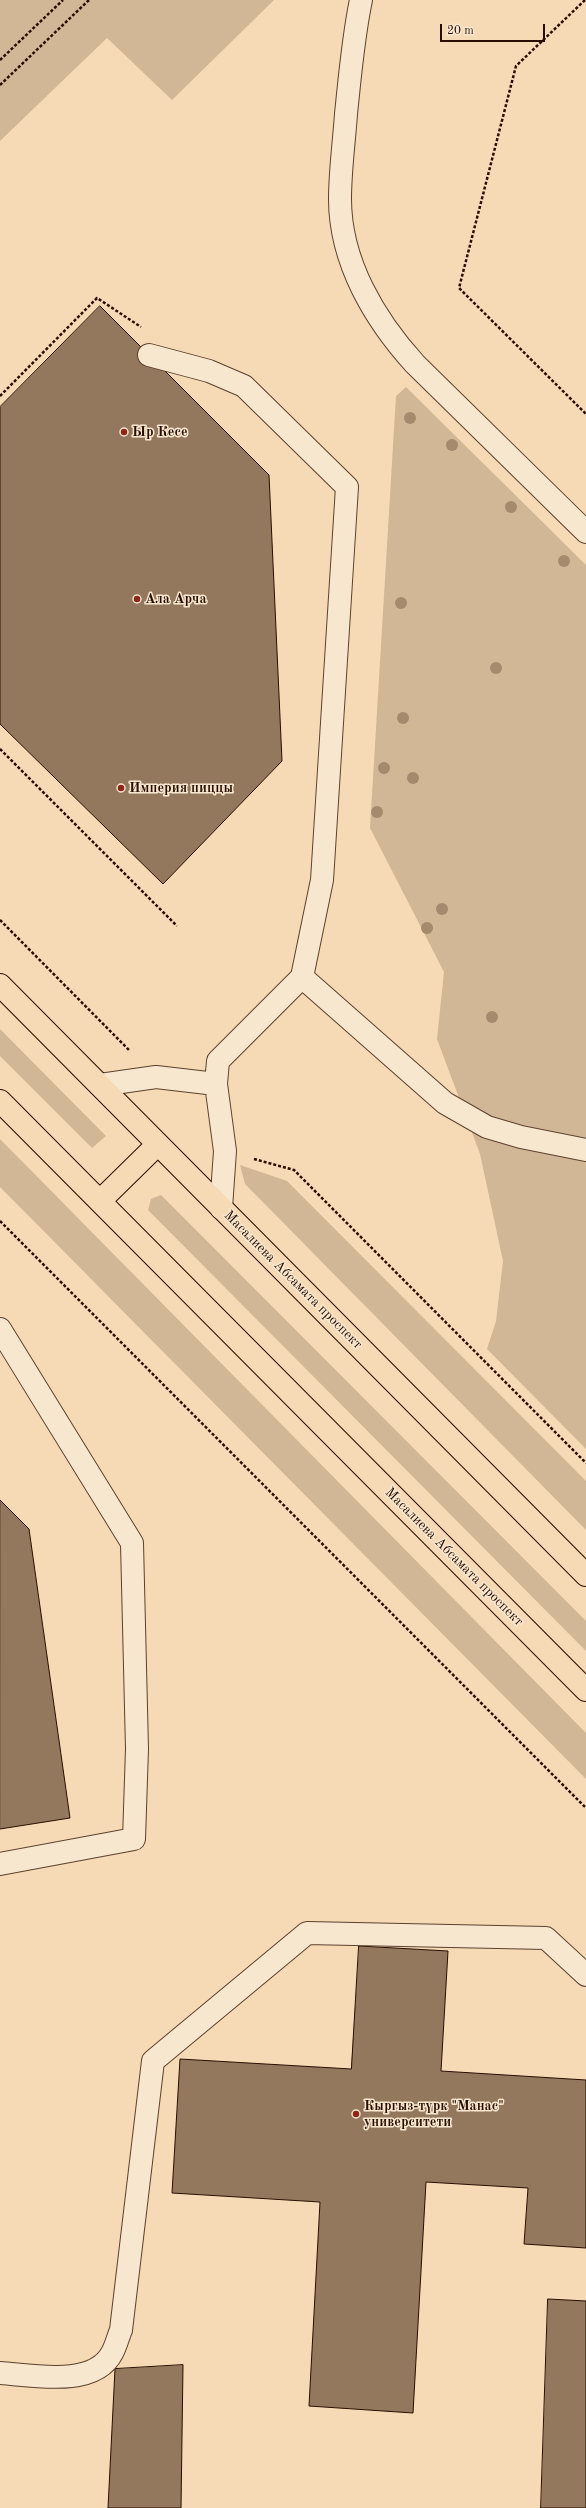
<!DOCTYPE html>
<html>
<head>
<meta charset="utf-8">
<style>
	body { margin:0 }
	#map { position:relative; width:586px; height:2508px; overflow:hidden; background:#f5dab5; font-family:"Old Standard TT",serif }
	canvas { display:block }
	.scale { position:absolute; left:440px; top:24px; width:105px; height:18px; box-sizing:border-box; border:2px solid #290e00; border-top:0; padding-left:5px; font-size:12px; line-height:14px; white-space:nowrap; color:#290e00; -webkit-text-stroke:3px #f8e7cf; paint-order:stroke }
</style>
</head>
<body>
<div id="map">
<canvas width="586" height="2508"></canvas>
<div class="scale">20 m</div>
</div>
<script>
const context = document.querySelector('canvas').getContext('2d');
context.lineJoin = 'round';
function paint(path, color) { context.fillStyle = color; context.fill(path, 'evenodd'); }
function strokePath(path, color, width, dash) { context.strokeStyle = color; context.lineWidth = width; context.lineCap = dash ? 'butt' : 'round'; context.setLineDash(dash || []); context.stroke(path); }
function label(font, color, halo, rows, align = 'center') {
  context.font = font + ' "Old Standard TT",serif'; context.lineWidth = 3; context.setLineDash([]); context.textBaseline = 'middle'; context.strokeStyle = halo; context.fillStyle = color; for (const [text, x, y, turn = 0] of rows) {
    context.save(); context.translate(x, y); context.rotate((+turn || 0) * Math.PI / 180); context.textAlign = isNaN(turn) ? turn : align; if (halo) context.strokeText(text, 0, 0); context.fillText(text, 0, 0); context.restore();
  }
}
paint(new Path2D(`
	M0 0H274L172 100 107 38 0 141Z
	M406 387 586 565V1449L487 1349 496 1321 503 1261 480 1154 437 1039 444 972 370 828 396 396Z
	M0 1029 106 1136 92 1148 0 1056Z
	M0 1139 586 1733V1779L0 1187Z
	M240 1165 287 1181 586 1481V1530L245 1184Z
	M161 1195 586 1621V1651L148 1210 151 1199Z`), '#d2b796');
const building = new Path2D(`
	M100 306 269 475 282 761 163 884 0 724V407Z
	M0 1500 29 1529 70 1818 0 1829Z
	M359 1946 448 1951 441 2071 586 2080V2248L524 2244 528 2188 426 2182 413 2413 309 2406 320 2202 172 2193 180 2059 351 2069Z
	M548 2299 586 2301V2508H541Z
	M183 2365 181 2508H108L115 2369Z`);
paint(building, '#93785e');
strokePath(building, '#290e00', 1);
const minor = new Path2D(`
	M361 0C353 38 350 76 346 114 344 143 340 171 340 199 340 262 375 320 415 364L586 532
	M149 355 209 371 244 386 347 487 322 880 302 977 218 1061 216 1084 225 1151 221 1208
	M302 977 445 1103 487 1127 521 1137 586 1150
	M100 1085 156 1077 216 1084
	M0 1329 132 1543 137 1749 134 1839 0 1864
	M0 2373C32 2375 94 2388 112 2353 116 2346 118 2337 121 2330L153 2061 307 1933 546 1938 586 1975`);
const major = new Path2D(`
	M0 985 586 1575
	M0 1101 586 1690
	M100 1201 157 1145`);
strokePath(minor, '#5c412d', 24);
strokePath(major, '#290e00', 24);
strokePath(new Path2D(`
	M585 0 516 66 459 288 586 414
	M0 60 63 0
	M0 85 89 0
	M0 396 97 298 141 327
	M0 749 177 926
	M0 920 129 1050
	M254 1159 294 1170 586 1463
	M0 1221 586 1808`), '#290e00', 2.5, [3, 2]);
strokePath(minor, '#f8e7cf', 22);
strokePath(major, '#f5dab5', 22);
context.fillStyle = '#a58a6e';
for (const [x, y] of [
	[410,418],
	[452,445],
	[511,507],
	[564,561],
	[401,603],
	[496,668],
	[403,718],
	[384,768],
	[413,778],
	[377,812],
	[442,909],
	[427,928],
	[492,1017]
]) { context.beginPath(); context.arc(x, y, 6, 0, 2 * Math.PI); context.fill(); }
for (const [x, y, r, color] of [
	[124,432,4,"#8f2418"],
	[137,599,4,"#8f2418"],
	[121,788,4,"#8f2418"],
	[356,2114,4,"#8f2418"]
]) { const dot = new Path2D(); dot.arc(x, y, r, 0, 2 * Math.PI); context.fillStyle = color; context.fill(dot); strokePath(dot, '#f8e7cf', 1.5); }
label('bold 14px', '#290e00', '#f8e7cf', [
	["Ыр Кесе",132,432],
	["Ала Арча",145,599],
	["Империя пиццы",129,788],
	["Кыргыз-түрк \"Манас\"",364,2106],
	["университети",364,2122]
], 'left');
label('14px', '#290e00', '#f8e7cf', [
	["Масалиева Абсамата проспект",293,1280,45],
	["Масалиева Абсамата проспект",454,1557,45]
]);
</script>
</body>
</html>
